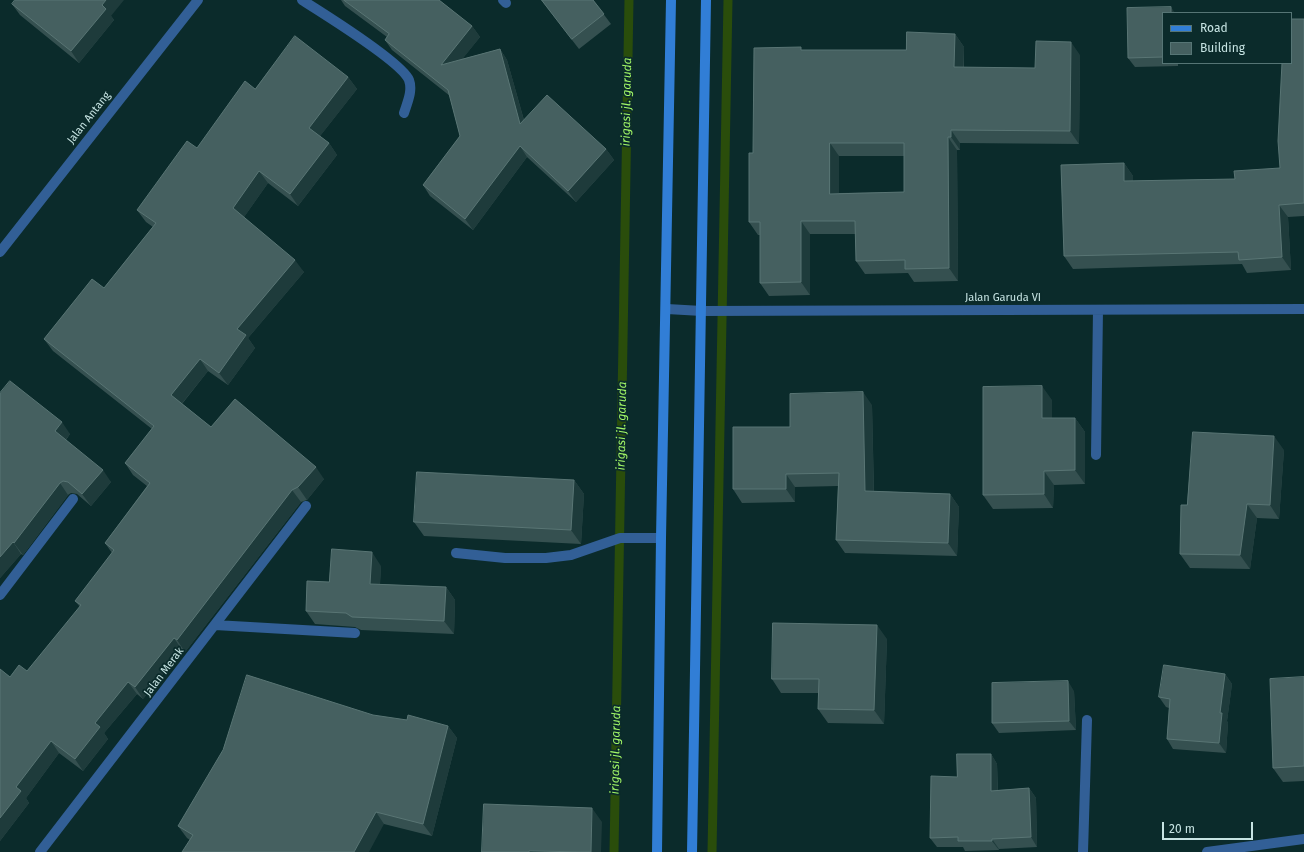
<!DOCTYPE html>
<html>
<head>
<meta charset="utf-8">
<style>
	body { margin:0 }
	#map { position:relative; width:1304px; height:852px; overflow:hidden; background:#0b2b2b; font-family:"Fira Sans",sans-serif }
	canvas { display:block }
	.legend { position:absolute; left:1162px; top:12px; width:130px; height:52px; box-sizing:border-box; background:#0b2b2b; border:1px solid #567575; margin:0; padding:5px 7px; list-style:none; font-size:12px; color:#c7e4e3 }
	.legend li { display:flex; align-items:center; gap:8px; height:20px }
	.legend b { width:20px; border:1px solid #567575 }
	.scale { position:absolute; left:1162px; top:822px; width:91px; height:18px; box-sizing:border-box; border:2px solid #c7e4e3; border-top:0; padding-left:5px; font-size:12px; line-height:14px; white-space:nowrap; color:#c7e4e3; -webkit-text-stroke:3px #0b2b2b; paint-order:stroke }
</style>
</head>
<body>
<div id="map">
<canvas width="1304" height="852"></canvas>
<ul class="legend">
<li><b style="height:5px;background:#317ed6"></b>Road</li>
<li><b style="height:11px;background:#456060"></b>Building</li>
</ul>
<div class="scale">20 m</div>
</div>
<script>
const context = document.querySelector('canvas').getContext('2d');
context.lineJoin = 'round';
function strokePath(path, color, width, dash) { context.strokeStyle = color; context.lineWidth = width; context.lineCap = dash ? 'butt' : 'round'; context.setLineDash(dash || []); context.stroke(path); }
function paint(path, color) { context.fillStyle = color; context.fill(path, 'evenodd'); }
function label(font, color, halo, rows, align = 'center') {
  context.font = font + ' "Fira Sans",sans-serif'; context.lineWidth = 3.5; context.setLineDash([]); context.textBaseline = 'middle'; context.strokeStyle = halo; context.fillStyle = color; for (const [text, x, y, turn = 0] of rows) {
    context.save(); context.translate(x, y); context.rotate((+turn || 0) * Math.PI / 180); context.textAlign = isNaN(turn) ? turn : align; if (halo) context.strokeText(text, 0, 0); context.fillText(text, 0, 0); context.restore();
  }
}
strokePath(new Path2D(`
	M614 852 629 0
	M712 852 728 0`), '#2a4d0b', 9);
strokePath(new Path2D(`
	M302 0C321 12 402 62 409 80 413 91 407 103 404 113
	M503 0 506 3
	M0 252 198 0
	M667 309 702 311 1304 309
	M1096 455 1098 310
	M456 553 505 558H546L571 555 620 538H661
	M0 595 73 499
	M215 625 355 633
	M40 852 306 506
	M1083 852 1087 720
	M1207 852 1304 839`), '#325f96', 10);
strokePath(new Path2D(`
	M657 852 661 538 671 0
	M692 852 706 0`), '#317ed6', 10);
paint(new Path2D(`
	M341 0H439L472 26 480 37 462 59 500 49 507 60 524 120 606 149 614 160 576 202 527 157 473 230 430 196 423 185 460 136 450 96 392 50 385 40 387 37 345 6Z
	M541 0H593L611 24 579 49Z
	M12 4 111 16 114 20 79 63 20 15Z
	M1163 13V63H1178V66L1135 67 1128 58Z
	M1304 19V216L1288 217 1291 270 1247 273 1242 264 1073 269 1064 256 1124 163 1133 176V181L1235 179 1280 168Z
	M955 34 964 47V67L1035 68 1080 55 1079 144 960 143V150H957L958 281 914 282 908 273 865 274 856 261V234H810V295L769 296 760 283V235H758L749 222 753 153 803 50H906ZM839 156H904V192L839 193Z
	M348 77 357 89 320 136 329 143 337 155 298 206 268 183 244 217 304 272 248 338 255 348 228 385 208 371 182 404 211 427 324 479 307 500 301 502 185 652 182 650 143 699 137 694 104 733 108 739 83 771 59 753 26 798 29 803 0 841V669L10 677 27 671 80 607 75 601 112 553 105 543 147 486 133 475 125 463 152 429 53 351 44 339 104 288 153 227 146 222 137 210 197 148 255 89Z
	M0 393 70 434 66 440 111 482 91 506 77 494 71 493 68 495 23 555 21 554 0 578Z
	M1052 400V418H1075L1085 432V484L1054 485 1053 508 993 509 983 495Z
	M872 405 874 491 950 494 959 507 957 556 845 553 836 540 838 486 795 487V502L742 503 733 489 790 427Z
	M1284 450 1279 519 1257 518 1250 569 1190 568 1180 554 1187 505Z
	M574 480 584 494 581 544 424 536 414 522Z
	M381 566 380 584 446 587 455 600 454 634 361 630 355 627 315 624 306 611 329 582Z
	M887 639 884 724 828 723 818 709 819 693H781L772 679Z
	M1225 674 1232 684 1227 721 1228 723 1226 753 1173 749 1167 739 1169 708 1166 707 1159 697Z
	M1304 677V781L1283 782 1273 768Z
	M1074 691 1076 730 999 733 992 723Z
	M407 720 448 726 457 738 432 836 384 824 190 840 187 838 178 826Z
	M991 754 997 764 998 790 1029 788 1036 798 1037 847 999 849V850L965 851 963 847H937L930 838 957 777Z`), '#355050');
paint(new Path2D(`
	M106 0H124L111 16 114 20 79 63 71 51 102 5Z
	M1171 7 1175 13H1171Z
	M472 26 480 37 449 76 441 65Z
	M955 34 964 47 963 80 954 67Z
	M1071 42 1080 55 1079 144 1070 131Z
	M500 49 507 60 528 135 520 124Z
	M348 77 357 89 317 140 309 128Z
	M951 130 960 143V150L951 137Z
	M948 137 957 150 958 281 949 268Z
	M329 143 337 155 298 206 290 194Z
	M830 143 839 156V206L830 194Z
	M520 146 527 157 473 230 465 219Z
	M606 149 614 160 576 202 568 191Z
	M1124 163 1133 176V194L1124 181Z
	M259 171 268 183 242 220 233 208Z
	M1279 205 1288 217 1291 270 1282 257Z
	M801 221 810 234V295L801 282Z
	M295 260 304 272 248 338 255 348 228 385 219 373 237 329Z
	M200 359 208 371 179 407 171 395Z
	M1042 386 1052 400V432L1042 418Z
	M863 392 872 405 874 504 865 491Z
	M1075 418 1085 432V484L1075 470Z
	M62 422 70 434 63 443 55 431Z
	M1274 436 1284 450 1279 519 1270 505Z
	M316 467 324 479 307 500 298 487Z
	M103 470 111 482 91 506 82 494Z
	M1044 471 1054 485 1053 508 1044 494Z
	M786 474 795 487V502L786 489Z
	M574 480 584 494 581 544 571 530Z
	M60 483 68 495 23 555 14 543Z
	M292 490 301 502 185 652 177 640Z
	M950 494 959 507 957 556 948 543Z
	M1247 504 1257 518 1250 569 1240 555Z
	M13 542 21 554 0 578V557Z
	M372 552 381 566 379 597 370 584Z
	M446 587 455 600 454 634 444 621Z
	M877 625 887 639 884 724 874 710Z
	M174 638 182 650 143 699 135 687Z
	M1225 674 1232 684 1227 721 1228 723 1226 753 1219 743 1220 713Z
	M1068 681 1074 691 1076 730 1069 721Z
	M128 682 137 694 104 733 108 739 83 771 75 759 95 723Z
	M448 726 457 738 432 836 423 824Z
	M51 741 59 753 26 798 29 803 0 841V818L16 787Z
	M991 754 997 764 998 800 991 791Z
	M1029 788 1036 798 1037 847 1031 837Z
	M592 808 602 822 601 852H591Z
	M376 812 384 824 369 852H354Z
	M992 839 999 849V850L992 841Z`), '#1e3b3b');
const building = new Path2D(`
	M15 0H106L102 5 106 9 71 51 12 4Z
	M344 0H439L472 26 441 65 500 49 520 124 547 95 606 149 568 191 520 146 465 219 423 185 460 136 448 90 385 40 389 34Z
	M542 0H593L604 14 572 39Z
	M1171 7V13H1163V57L1128 58 1127 8Z
	M1291 19H1304V203L1279 205 1282 257 1239 260 1238 252 1064 256 1061 165 1124 163V181L1235 179 1234 171 1280 168 1278 141 1282 63H1291Z
	M907 32 955 34 954 67 1035 68 1036 41 1071 42 1070 131 951 130V137H948L949 268 905 269V260L856 261 855 221H801V282L760 283V222H749V153H753L754 48 801 47V50H906ZM830 143H904V192L830 194Z
	M295 36 348 77 309 128 329 143 290 194 259 171 233 208 295 260 237 329 246 335 219 373 200 359 171 395 211 427 235 399 316 467 298 487 292 490 177 640 174 638 135 687 128 682 95 723 100 727 75 759 51 741 16 787 21 791 0 818V669L10 677 19 665 27 671 81 605 75 601 114 550 105 543 150 483 125 463 154 426 44 339 92 279 104 288 156 223 137 210 187 141 197 148 245 81 255 89Z
	M10 381 62 422 55 431 103 470 82 494 68 482 63 481 60 483 14 543 13 542 0 557V393Z
	M1042 386V418H1075V470L1044 471V494L983 495V387Z
	M863 392 865 491 950 494 948 543 836 540 839 473 786 474V489H733V427H790V394Z
	M1193 432 1274 436 1270 505 1247 504 1240 555 1180 554 1181 505H1187Z
	M417 472 574 480 571 530 414 522Z
	M332 549 372 552 370 584 446 587 444 621 352 617 346 613 306 611 307 581 329 582Z
	M773 623 877 625 874 710 818 709 819 679H772Z
	M1164 665 1225 674 1220 713H1222L1219 743 1167 739 1170 699 1159 697Z
	M247 675 373 715 407 720 408 715 448 726 423 824 376 812 354 852H182L193 835 178 826 223 750Z
	M1304 677V766L1273 768 1270 679Z
	M1068 681 1069 721 992 723V683Z
	M957 754H991V791L1029 788 1031 837 992 839V841H958V837L930 838 931 776 957 777Z
	M484 804 592 808 591 852 529 851V852H482Z`);
paint(building, '#456060');
strokePath(building, '#597574', 1);
label('11px', '#c7e4e3', '#0b2b2b', [
	["Jalan Antang",89,118,-52],
	["Jalan Garuda VI",1003,298],
	["Jalan Merak",164,672,-53]
]);
label('italic 12px', '#a3f867', '#0b2b2b', [
	["irigasi jl. garuda",627,102,-89],
	["irigasi jl. garuda",622,426,-89],
	["irigasi jl. garuda",616,750,-89]
]);
</script>
</body>
</html>
